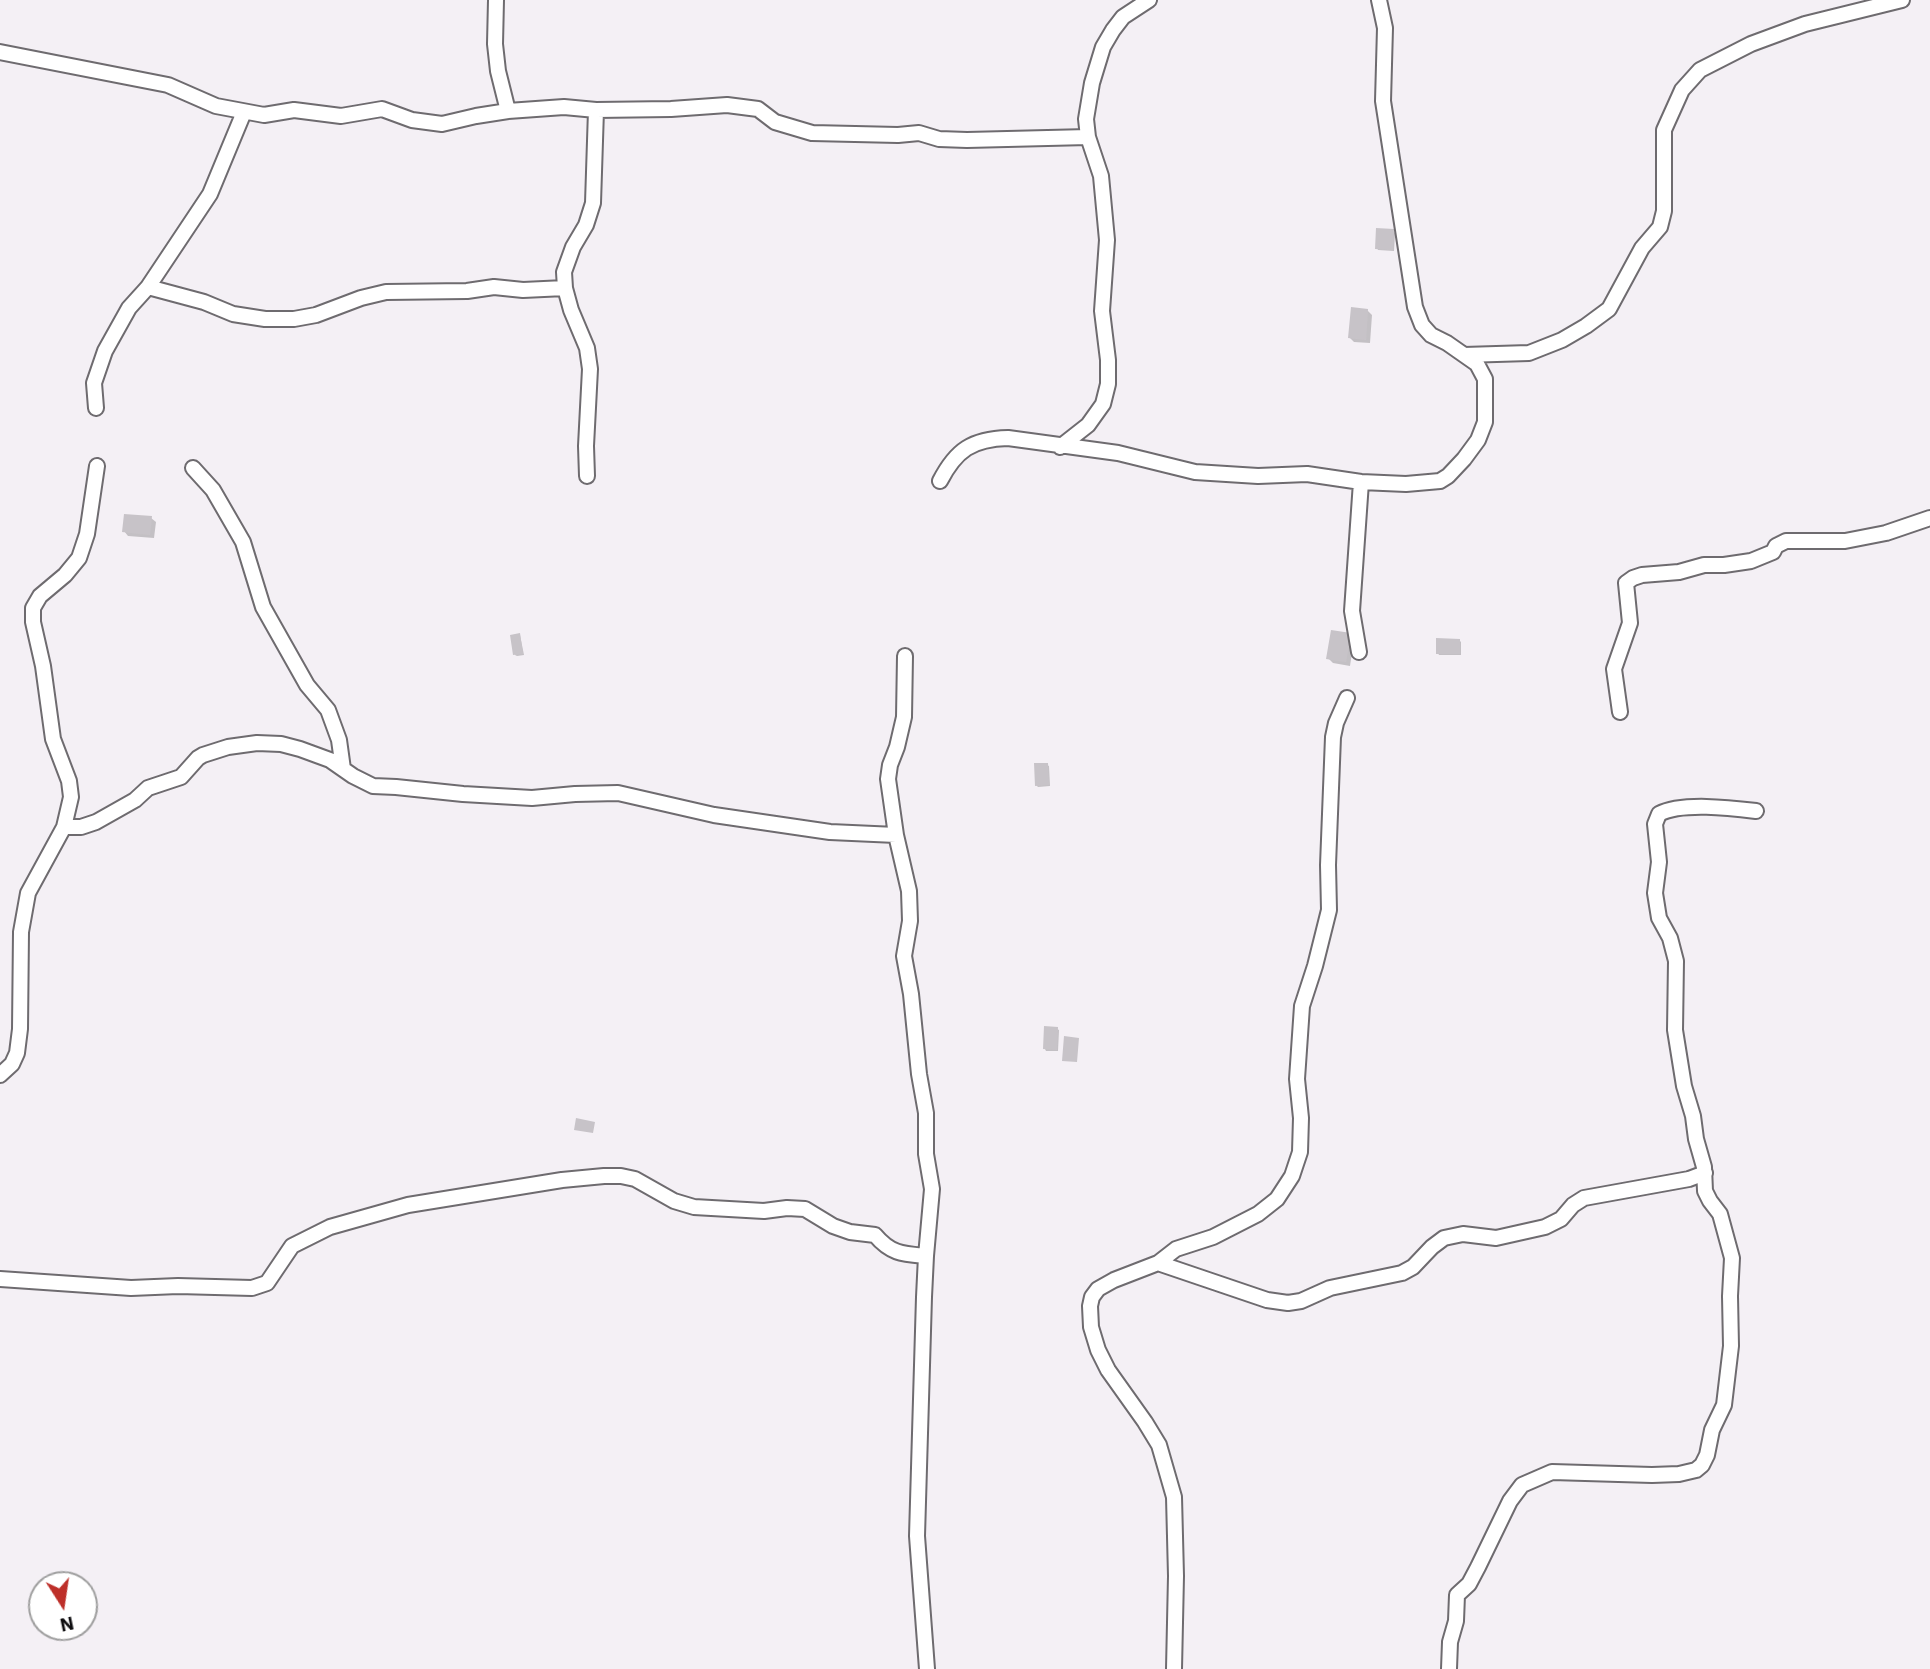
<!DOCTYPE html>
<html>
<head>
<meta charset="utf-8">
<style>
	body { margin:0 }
	#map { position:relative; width:1930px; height:1669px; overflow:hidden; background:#f4f0f5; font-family:"IBM Plex Sans",sans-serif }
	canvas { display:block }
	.north { position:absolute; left:28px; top:1571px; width:70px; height:70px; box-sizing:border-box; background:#fff; border:2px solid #9f9f9f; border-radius:50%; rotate:168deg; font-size:19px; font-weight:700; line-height:28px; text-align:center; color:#0f0e10 }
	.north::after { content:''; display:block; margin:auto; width:24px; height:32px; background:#bd2f29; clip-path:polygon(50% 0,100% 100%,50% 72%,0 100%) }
</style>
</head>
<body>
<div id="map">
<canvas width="1930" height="1669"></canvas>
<div class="north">N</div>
</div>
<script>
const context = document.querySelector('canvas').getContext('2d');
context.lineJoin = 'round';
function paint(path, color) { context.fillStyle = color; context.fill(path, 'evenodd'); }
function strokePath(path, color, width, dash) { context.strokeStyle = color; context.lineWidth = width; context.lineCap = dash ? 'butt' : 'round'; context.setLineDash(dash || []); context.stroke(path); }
paint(new Path2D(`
	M1393 231 1395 233 1394 251 1378 250 1377 248Z
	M1367 310 1372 315 1370 343 1354 342 1350 338Z
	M151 518 156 522 154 538 128 536 124 531Z
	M1333 632 1354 639 1350 666 1333 663 1328 658Z
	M520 635 524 655 517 656 515 655Z
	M1460 641 1461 642V655H1439L1438 653Z
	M1047 765 1049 766 1050 786 1038 787 1036 785Z
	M1057 1029 1059 1030 1058 1051H1046L1045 1049Z`), '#0003');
paint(new Path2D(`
	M1376 228 1394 229 1393 250 1375 249Z
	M1351 307 1368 309 1366 340 1348 338Z
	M124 514 152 516 150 535 122 532Z
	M1331 630 1351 633 1346 662 1326 659Z
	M520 633 523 654 513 655 510 635Z
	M1436 638 1460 639V654H1436Z
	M1034 763H1048L1049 785 1035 786Z
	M1044 1026 1058 1027 1057 1050 1043 1049Z
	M1064 1036 1079 1038 1077 1062 1062 1061Z
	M576 1118 595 1122 593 1133 574 1130Z`), '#c7c3c8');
const street = new Path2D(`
	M496 0 495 44 498 71 508 111
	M0 52 168 85 216 106 264 115 294 110 341 116 382 109 412 120 442 124 476 116 508 111 564 107 596 110 671 109 727 105 758 109 775 122 812 133 898 135 919 133 939 139 967 140 1088 137
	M148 287 204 302 233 314 265 319H294L316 315 361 298 386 292 467 291 494 287 523 290 565 288
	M1464 355 1529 353 1562 340 1586 326 1609 309 1642 248 1660 227 1664 211V130L1682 90 1700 70 1751 44 1805 24 1902 0
	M96 408 94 383 105 351 129 308 148 287 210 194 244 112
	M1060 447 1088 425 1103 404 1108 384V360L1102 311 1107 240 1101 176 1088 137 1086 119 1092 83 1103 47 1113 30 1123 17 1149 0
	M193 468 213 490 243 542 263 607 307 685 328 710 339 740 343 769
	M587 476 586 446 590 369 587 348 571 310 565 288 564 272 573 247 586 225 593 203 596 110
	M940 481C956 450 972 439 1008 438L1118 453 1195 472 1258 476 1307 474 1361 482 1406 484 1440 481 1448 476 1464 459 1478 440 1485 422V379L1477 364 1447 343 1431 335 1422 325 1415 307 1383 101 1385 28 1379 0
	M1359 652 1352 611 1361 482
	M905 656 904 717 897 747 890 765 888 779 896 835 909 891 910 921 904 956 911 994 919 1074 926 1113V1154L932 1189 926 1256 924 1297 917 1536 927 1669
	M1620 712 1614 669 1630 623 1626 583 1633 578 1642 575 1679 572 1704 565H1724L1751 561 1773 552 1776 546 1786 541H1845L1886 533 1930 518
	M64 827H81L96 822 135 800 148 788 181 777 198 758 203 755 228 747 257 743 281 744 300 749 330 760 353 776 373 786 396 787 463 794 532 798 575 794 618 793 714 815 830 832 896 835
	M0 1075 12 1064 17 1053 20 1029 21 932 28 893 64 827 71 797 69 781 53 739 43 666 33 622V608L40 596 65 575 79 558 87 534 97 466
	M1158 1263 1267 1300 1288 1303 1301 1301 1330 1288 1402 1273 1413 1267 1432 1247 1444 1238 1463 1234 1496 1238 1545 1227 1561 1219 1573 1205 1584 1198 1689 1179 1705 1173
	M0 1279 131 1288 178 1286 252 1288 267 1283 292 1246 330 1227 408 1205 562 1180 604 1176H621L635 1179 674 1201 694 1207 764 1211 787 1208 805 1209 833 1226 850 1232 875 1235C891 1254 903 1254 926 1256
	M1174 1669 1176 1576 1174 1497 1159 1445 1145 1422 1108 1370 1098 1350 1091 1327 1090 1306 1092 1297 1098 1289 1114 1280 1158 1263 1176 1249 1213 1237 1258 1214 1277 1199 1292 1176 1300 1152 1301 1118 1297 1079 1302 1006 1315 966 1329 910 1328 865 1333 737 1336 723 1347 698
	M1449 1669 1450 1642 1456 1621 1457 1595 1469 1584 1478 1567 1510 1501 1522 1485 1552 1472 1652 1475 1679 1474 1696 1470 1702 1465 1707 1455 1712 1430 1724 1405 1731 1346 1730 1296 1732 1258 1720 1214 1710 1201 1705 1191 1704 1167 1696 1139 1693 1116 1684 1086 1675 1030 1676 961 1670 938 1659 918 1655 893 1659 862 1655 824 1659 814C1681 802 1731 808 1756 811`);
strokePath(street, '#6e6b6f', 18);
strokePath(street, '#fff', 14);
</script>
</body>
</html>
